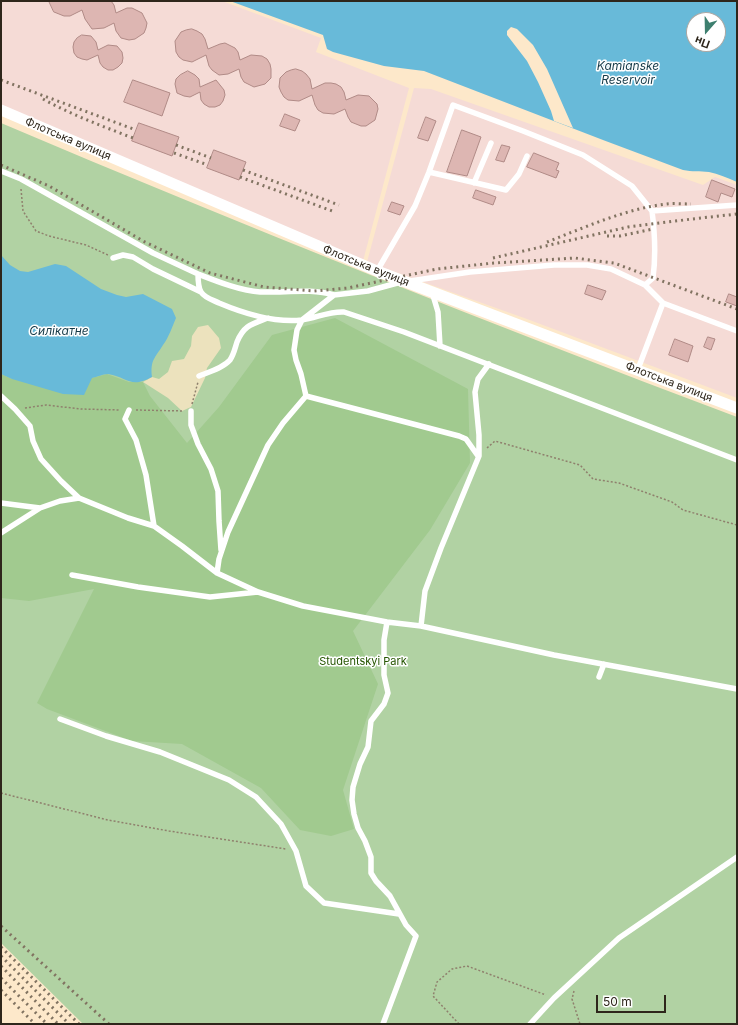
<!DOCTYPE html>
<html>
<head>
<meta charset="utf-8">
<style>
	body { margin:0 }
	#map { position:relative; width:738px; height:1025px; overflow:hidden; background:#fde8ca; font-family:Inter,sans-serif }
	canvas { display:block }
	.frame { position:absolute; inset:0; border:2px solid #2e261b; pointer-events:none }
	.north { position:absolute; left:686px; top:12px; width:40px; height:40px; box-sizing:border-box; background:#fff; border:1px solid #aba8a4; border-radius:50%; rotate:200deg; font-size:11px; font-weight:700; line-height:16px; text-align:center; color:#2e261b }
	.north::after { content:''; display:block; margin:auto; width:14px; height:18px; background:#3d7f6f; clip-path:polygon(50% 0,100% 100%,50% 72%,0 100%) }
	.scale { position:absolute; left:596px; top:995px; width:70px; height:18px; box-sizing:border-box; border:2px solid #2e261b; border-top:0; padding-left:5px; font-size:12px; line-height:14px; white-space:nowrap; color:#2e261b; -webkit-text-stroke:3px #fff; paint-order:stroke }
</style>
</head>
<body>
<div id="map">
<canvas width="738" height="1025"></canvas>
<div class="frame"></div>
<div class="north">Пн</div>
<div class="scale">50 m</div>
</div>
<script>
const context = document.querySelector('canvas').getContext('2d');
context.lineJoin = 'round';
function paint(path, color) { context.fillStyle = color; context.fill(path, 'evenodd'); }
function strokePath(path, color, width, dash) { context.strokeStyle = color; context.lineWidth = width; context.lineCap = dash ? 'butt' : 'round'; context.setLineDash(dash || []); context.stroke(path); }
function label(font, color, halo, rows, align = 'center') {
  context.font = font + ' Inter,sans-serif'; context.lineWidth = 3; context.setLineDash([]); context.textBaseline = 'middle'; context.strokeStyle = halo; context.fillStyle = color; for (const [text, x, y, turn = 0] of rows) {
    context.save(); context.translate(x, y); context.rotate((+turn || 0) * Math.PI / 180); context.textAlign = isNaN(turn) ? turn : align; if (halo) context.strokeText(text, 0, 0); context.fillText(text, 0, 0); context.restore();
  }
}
paint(new Path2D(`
	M1 1H222L321 38 316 52 409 88 363 261 1 107Z
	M414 88 431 89 703 185 715 177 737 185V398L527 319 367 262Z`), '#f5dbd6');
paint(new Path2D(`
	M1 123C244 226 490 324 737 417V1024H83L1 943Z`), '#b1d2a3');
paint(new Path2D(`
	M335 318 468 389 470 463 430 530 353 631 378 684 343 790 354 829 331 836 300 830 261 788 182 744 132 741 47 709 37 703 94 589 29 601 1 598V374L12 379 92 378 107 374 129 382H143L150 396 187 443 219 407 272 335Z`), '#a1ca8f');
paint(new Path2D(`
	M208 325 219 338 221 348 207 368 205 378 191 407 182 411 168 398 143 382 152 377 159 379 168 372 172 361 184 359 191 346 192 336 198 327Z`), '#ece2bd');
paint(new Path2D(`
	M230 1H737V182C728 178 718 174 709 172 700 171 692 172 683 170L603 140 424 71 384 66 333 52 327 49 323 35ZM694 20H718V44H694Z
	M1 233V255L10 265 20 271 28 272 55 264 66 266 101 289 117 295 126 297 143 294 172 309 176 318C172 327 169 337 163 345 155 358 150 360 152 377 130 389 128 377 108 374 103 374 97 377 92 378L84 395 63 394 12 379 1 374Z`), '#68bad9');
paint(new Path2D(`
	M511 27 517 29 533 45 547 69 573 128 554 121 551 111 538 82 527 61 507 35V31Z`), '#fde8ca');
const building = new Path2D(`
	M49 1H111L114 5 116 13 127 8H132L142 13 147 23 146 28 144 33 135 39 129 40 121 38 116 31 114 23 104 28 92 29 85 19 82 10 70 16H64L54 12Z
	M192 29 197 31 202 34 205 39 208 49 220 44 225 43 235 48 238 52 240 60 251 55 262 56 267 59 270 64 271 69V78L265 84 254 87 244 82 241 77 239 69 228 74 219 75 212 70 209 66 206 55 192 62 183 60 179 57 176 52 175 41 181 32 186 30Z
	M82 35 91 36 96 42 98 50 108 45 117 46 122 52 123 58 122 63 118 67 113 70H108L103 67 100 63 98 55 87 60 82 59 77 57 74 53 73 47 74 42 77 38Z
	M296 69 302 71 306 74 310 79 312 89 325 83H331L336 84 341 87 344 92 346 100 358 95 369 96 377 104 378 109 375 120 366 126H361L351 122 348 117 345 109 334 114 323 113 318 110 315 105 312 95 299 101 288 100 284 97 281 92 279 87 280 78 286 72 291 70Z
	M188 71 195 75 199 79 200 87 216 80 224 90 225 95 223 101 220 105 215 107H209L204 104 201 100 200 92 190 97 184 96 177 93 175 84 176 79 180 75Z
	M133 80 170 93 162 116 124 102Z
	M285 114 300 120 295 131 280 126Z
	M426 117 436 121 428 141 418 138Z
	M139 123 179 137 172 156 132 141Z
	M462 130 481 137 467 176 447 172Z
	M502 145 510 147 504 162 496 160Z
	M214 150 246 162 239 180 207 168Z
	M534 153 559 163 556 170 559 171 556 178 527 167Z
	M712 180 735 189 732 197 721 193 718 202 706 197Z
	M476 190 496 197 493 205 473 198Z
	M392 202 404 206 400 215 388 211Z
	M588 285 606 291 602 300 585 294Z
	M729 294 737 297V306L726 302Z
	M708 337 715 339 711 350 704 347Z
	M675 339 693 346 688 362 669 355Z`);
paint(building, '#ddb6b2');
strokePath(building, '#b18b87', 1);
strokePath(new Path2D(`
	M21 189 23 211 36 231 49 236 86 245 108 255
	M192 404 198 382
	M25 408 46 405 81 409 120 410
	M136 410 184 411
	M487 448 495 441 580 465 593 479 619 483 672 502 683 510 737 525
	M1 793 108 820 169 831 286 849
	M574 991 572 999 580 1024
	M459 1024 433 996 437 982 452 969 467 966 546 995`), '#8f806d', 1.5, [2, 2]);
strokePath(new Path2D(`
	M1 171 21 179 153 253 198 274C198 280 198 287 201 292 205 298 213 300 219 303 245 314 274 323 302 320 316 318 330 311 344 312L404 332 737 460
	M429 172 506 190 519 174 527 156
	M474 183 491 143
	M113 258 123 255 133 257 153 269 201 292
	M377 271 415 206 429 172 453 105 523 131 583 155 632 186 652 211
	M198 274C216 281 241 291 260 292 285 293 310 288 334 295
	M410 281 470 272 554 265H587L611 269 645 285 663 303
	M645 285 653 278C656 255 655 234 652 211L737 205
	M432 292 438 312 440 346
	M638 369 663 303 737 331
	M199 376C209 372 223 368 230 360 234 354 235 348 237 342 244 325 252 324 268 318
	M1 396 15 409 30 426 33 441 41 459 61 481 79 498 60 501 40 508
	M306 396 459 436 466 439 478 456
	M129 410 125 419 136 440 146 475 154 526
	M191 411V425L198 444 211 469 218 491 219 521 221 550
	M79 498 128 518 154 526 182 546 217 573 258 592 303 606 387 622 421 626 554 655 737 689
	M1 503 40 508 1 533
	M217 573 219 559 228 532 268 445 283 423 306 396 301 374 296 360 294 350 297 330 302 320 334 295 368 291 401 282
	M72 575 138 587 210 597 258 592
	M421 626 425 591 441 548 479 456V435L475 392 478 379 489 364
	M599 677 604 664
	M60 719 106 736 160 752 229 780 256 797 281 824 296 851 306 886 324 903 399 914
	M383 1024 416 936 406 925 390 896 376 881 371 873V857L365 841 358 828 354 814 352 800 353 787 360 764 368 747 371 721 384 704 388 693 384 675V640L387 622
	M530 1024 554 998 619 938 737 857`), '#fff', 5.5);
strokePath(new Path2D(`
	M1 110 377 271 737 408`), '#fff', 11);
strokePath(new Path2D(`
	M1 80 136 130
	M43 99C72 115 102 126 133 138
	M176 145 211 158
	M174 153 208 165
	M1 165 49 186 145 242 210 273 264 287 314 291 348 288 437 269 494 263 575 258 614 263 737 309
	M243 170 339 205
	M240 177 335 212
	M607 236H620L653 229
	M547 242C586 227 625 209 666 204 674 203 683 204 691 204
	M493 258 628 227 692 219 737 214
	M1 926 109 1024
	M1 947 79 1024
	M1 956 69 1024
	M1 966 58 1024
	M1 978 47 1024
	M1 990 35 1024`), '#817361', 3, [2, 4]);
label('11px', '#2e261b', '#fff', [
	["Флотська вулиця",68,139,23],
	["Флотська вулиця",366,266,22],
	["Флотська вулиця",669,382,21]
]);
label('11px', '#255500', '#fff', [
	["Studentskyi Park",363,662]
]);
label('italic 12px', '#153a48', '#fff', [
	["Kamianske",628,66],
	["Reservoir",628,80],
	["Силікатне",59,331]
]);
</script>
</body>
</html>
